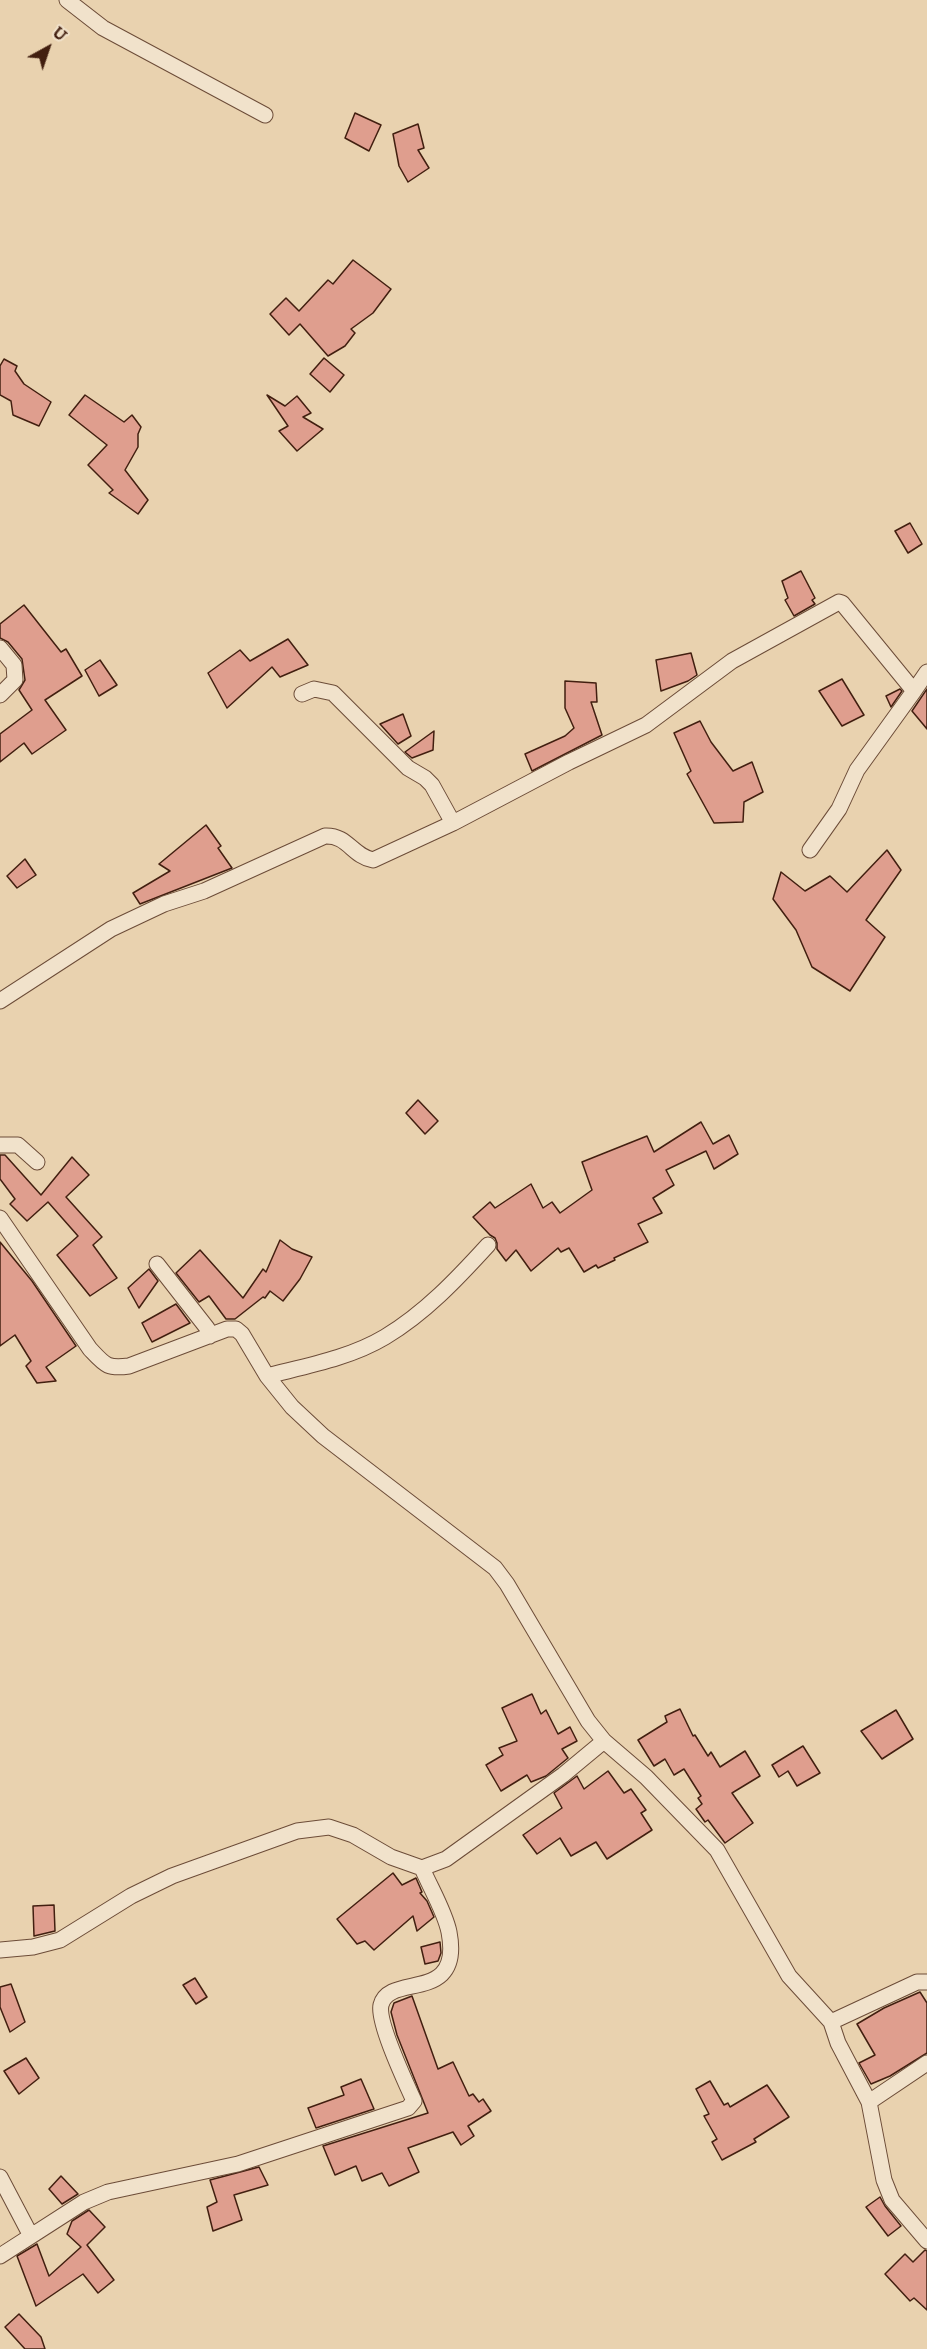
<!DOCTYPE html>
<html>
<head>
<meta charset="utf-8">
<style>
	body { margin:0 }
	#map { position:relative; width:927px; height:2349px; overflow:hidden; background:#e9d2af; font-family:"IM FELL DW Pica",serif }
	canvas { display:block }
	.north { position:absolute; left:18px; top:18px; width:60px; height:60px; -webkit-text-stroke:4px #f1e2cb; paint-order:stroke; rotate:40deg; font-size:16px; font-weight:700; line-height:24px; text-align:center; color:#421f10 }
	.north::after { content:''; display:block; margin:auto; width:21px; height:27px; background:#421f10; clip-path:polygon(50% 0,100% 100%,50% 72%,0 100%) }
</style>
</head>
<body>
<div id="map">
<canvas width="927" height="2349"></canvas>
<div class="north">U</div>
</div>
<script>
const context = document.querySelector('canvas').getContext('2d');
context.lineJoin = 'round';
function paint(path, color) { context.fillStyle = color; context.fill(path, 'evenodd'); }
function strokePath(path, color, width, dash) { context.strokeStyle = color; context.lineWidth = width; context.lineCap = dash ? 'butt' : 'round'; context.setLineDash(dash || []); context.stroke(path); }
const building = new Path2D(`
	M355 113 381 125 369 151 345 138Z
	M418 124 424 148 418 150 429 168 408 182 399 166 393 134Z
	M353 260 391 289 373 313 351 329 355 333 345 346 328 356 300 324 289 335 270 314 286 298 299 311 328 280 333 284Z
	M324 358 344 375 330 392 310 374Z
	M4 359 17 366 15 371 24 384 51 402 39 426 13 415 11 401 0 395V366Z
	M85 395 124 422 132 415 141 427 138 434V447L125 470 148 500 138 514 109 493 113 490 88 465 107 445 69 415Z
	M267 395 285 406 297 396 311 413 303 417 323 429 297 451 279 431 288 426Z
	M910 523 922 544 908 553 895 531Z
	M801 571 815 598 812 600 815 604 794 616 785 600 788 598 782 581Z
	M24 605 61 652 66 649 82 676 45 700 66 730 32 754 24 743 0 762V734L32 710 19 690 25 680 22 659 8 642 0 638V624Z
	M288 639 308 665 280 677 272 667 227 708 208 673 240 650 250 661Z
	M691 653 697 675 688 681 661 691 656 660Z
	M100 660 117 685 99 696 85 670Z
	M842 679 864 715 842 726 819 691Z
	M565 681 596 683 597 702H591L602 735 532 771 525 754 565 736 574 728 565 708Z
	M900 689 902 691 891 707 886 696Z
	M927 689V729L912 711Z
	M403 714 411 736 398 744 380 724Z
	M700 721 711 742 733 771 752 762 763 792 744 802 743 822 714 823 687 774 691 771 674 733Z
	M434 731 433 750 412 758 405 752Z
	M206 825 221 846 218 848 232 868 140 904 133 893 170 871 159 864Z
	M887 850 901 870 866 920 885 937 850 991 812 967 796 930 773 899 781 872 805 891 830 876 847 892Z
	M25 859 36 875 17 888 7 876Z
	M418 1100 438 1121 425 1134 406 1113Z
	M701 1122 713 1144 729 1135 738 1154 714 1169 706 1151 666 1170 674 1185 653 1198 662 1213 638 1224 648 1242 614 1258 615 1260 598 1268 596 1265 584 1272 569 1248 561 1252 558 1248 531 1271 516 1250 506 1261 497 1249V1243L495 1238 490 1235 473 1217 490 1202 495 1208 531 1184 543 1208 552 1202 560 1213 592 1190 582 1162 647 1136 654 1152Z
	M0 1155H5L41 1195 72 1157 89 1175 66 1197 102 1237 93 1245 117 1278 90 1296 57 1255 78 1236 48 1202 27 1221 10 1204 15 1199 0 1179Z
	M280 1240 292 1249 312 1257 300 1279 283 1301 270 1291 265 1298 263 1297 235 1319H226L209 1296 199 1302 176 1273 200 1250 243 1298 263 1269 266 1272Z
	M0 1242 32 1281 76 1346 46 1367 56 1381 37 1383 26 1366 31 1361 15 1335 0 1346Z
	M149 1269 158 1281 139 1308 128 1288Z
	M176 1304 190 1323 152 1342 142 1323Z
	M532 1694 541 1714 546 1710 558 1734 570 1727 577 1741 562 1749 568 1758 546 1776 531 1782 527 1775 501 1791 486 1765 503 1755 499 1748 517 1741 502 1708Z
	M680 1709 693 1736 695 1735 708 1756 711 1752 720 1767 745 1751 760 1776 732 1793 753 1823 725 1843 708 1820 705 1822 696 1809 702 1804 698 1798 701 1796 684 1769 674 1775 665 1759 654 1766 638 1740 667 1722 665 1716Z
	M896 1710 913 1739 882 1759 861 1731Z
	M803 1746 820 1773 797 1786 788 1771 779 1777 772 1765Z
	M608 1771 624 1793 631 1789 646 1810 641 1813 652 1830 607 1859 596 1842 571 1856 560 1838 537 1854 523 1835 562 1808 554 1793 577 1776 584 1789Z
	M393 1873 402 1885 416 1878 422 1892 420 1893 427 1901 434 1917 417 1931 413 1916 374 1950 365 1941 357 1944 337 1919Z
	M54 1905 55 1931 34 1936 33 1906Z
	M440 1942 441 1953 438 1961 425 1964 421 1947Z
	M195 1978 207 1997 196 2004 183 1985Z
	M11 1984 25 2022 10 2032 0 2007V1987Z
	M920 1992 927 2003V2053L890 2076 871 2084 859 2063 875 2055 857 2024 884 2008Z
	M412 1996 438 2069 453 2062 469 2096 473 2094 479 2102 483 2099 491 2111 468 2126 474 2136 461 2145 453 2132 408 2148 419 2172 389 2186 382 2173 362 2181 356 2166 335 2175 323 2146 428 2113 397 2035 391 2012 394 2003Z
	M26 2058 39 2078 19 2094 4 2071Z
	M361 2079 374 2109 316 2128 308 2108 344 2095 341 2087Z
	M710 2081 724 2105 728 2103 730 2107 767 2085 789 2117 754 2139 756 2142 722 2160 712 2142 717 2139 704 2116 709 2114 696 2089Z
	M259 2167 268 2185 234 2195 242 2220 213 2231 207 2207 217 2202 210 2180Z
	M61 2176 78 2194 62 2204 49 2189Z
	M880 2197 885 2206 901 2226 888 2236 866 2207Z
	M89 2210 105 2227 87 2245 114 2280 98 2293 83 2274 36 2306 17 2256 37 2244 49 2276 81 2247 67 2234 72 2221Z
	M925 2250 927 2251V2310L914 2298 910 2301 885 2274 905 2254 913 2262Z
	M19 2314 41 2337 45 2349H25L5 2327Z`);
paint(building, '#df9e8e');
strokePath(building, '#421f10', 1.5);
const street = new Path2D(`
	M67 0 103 28 265 115
	M0 648 14 665 15 680 0 695
	M914 691 927 672
	M302 694 314 689 333 693 408 768 425 778 432 785 453 823
	M0 1001 111 929 164 904 204 891 325 836C348 835 352 856 373 860L453 823 569 762 646 725 732 661 839 602 842 603 914 691 857 770 839 809 810 850
	M0 1145H18L37 1162
	M0 1218 90 1349C105 1365 107 1369 129 1366L227 1329H236L242 1334 267 1376 292 1407 323 1436 495 1568 507 1584 588 1721 604 1741 646 1777 717 1850 789 1976 831 2022 838 2043 869 2102 884 2180 892 2200 927 2241
	M157 1264 207 1328 210 1336
	M267 1376C306 1366 350 1358 385 1337 425 1313 457 1279 488 1245
	M0 1950 33 1947 60 1940 131 1896 172 1876 297 1831 329 1827 353 1835 391 1857 422 1868 446 1859 563 1775 604 1741
	M831 2022 917 1982H927
	M869 2102 927 2063
	M0 2177 31 2236
	M0 2256 84 2202 108 2192 238 2164 408 2108 414 2101C406 2083 377 2022 381 2005 389 1972 463 2005 449 1932 445 1912 430 1887 422 1868`);
strokePath(street, '#6c4c38', 17);
strokePath(street, '#f1e2cb', 15);
</script>
</body>
</html>
